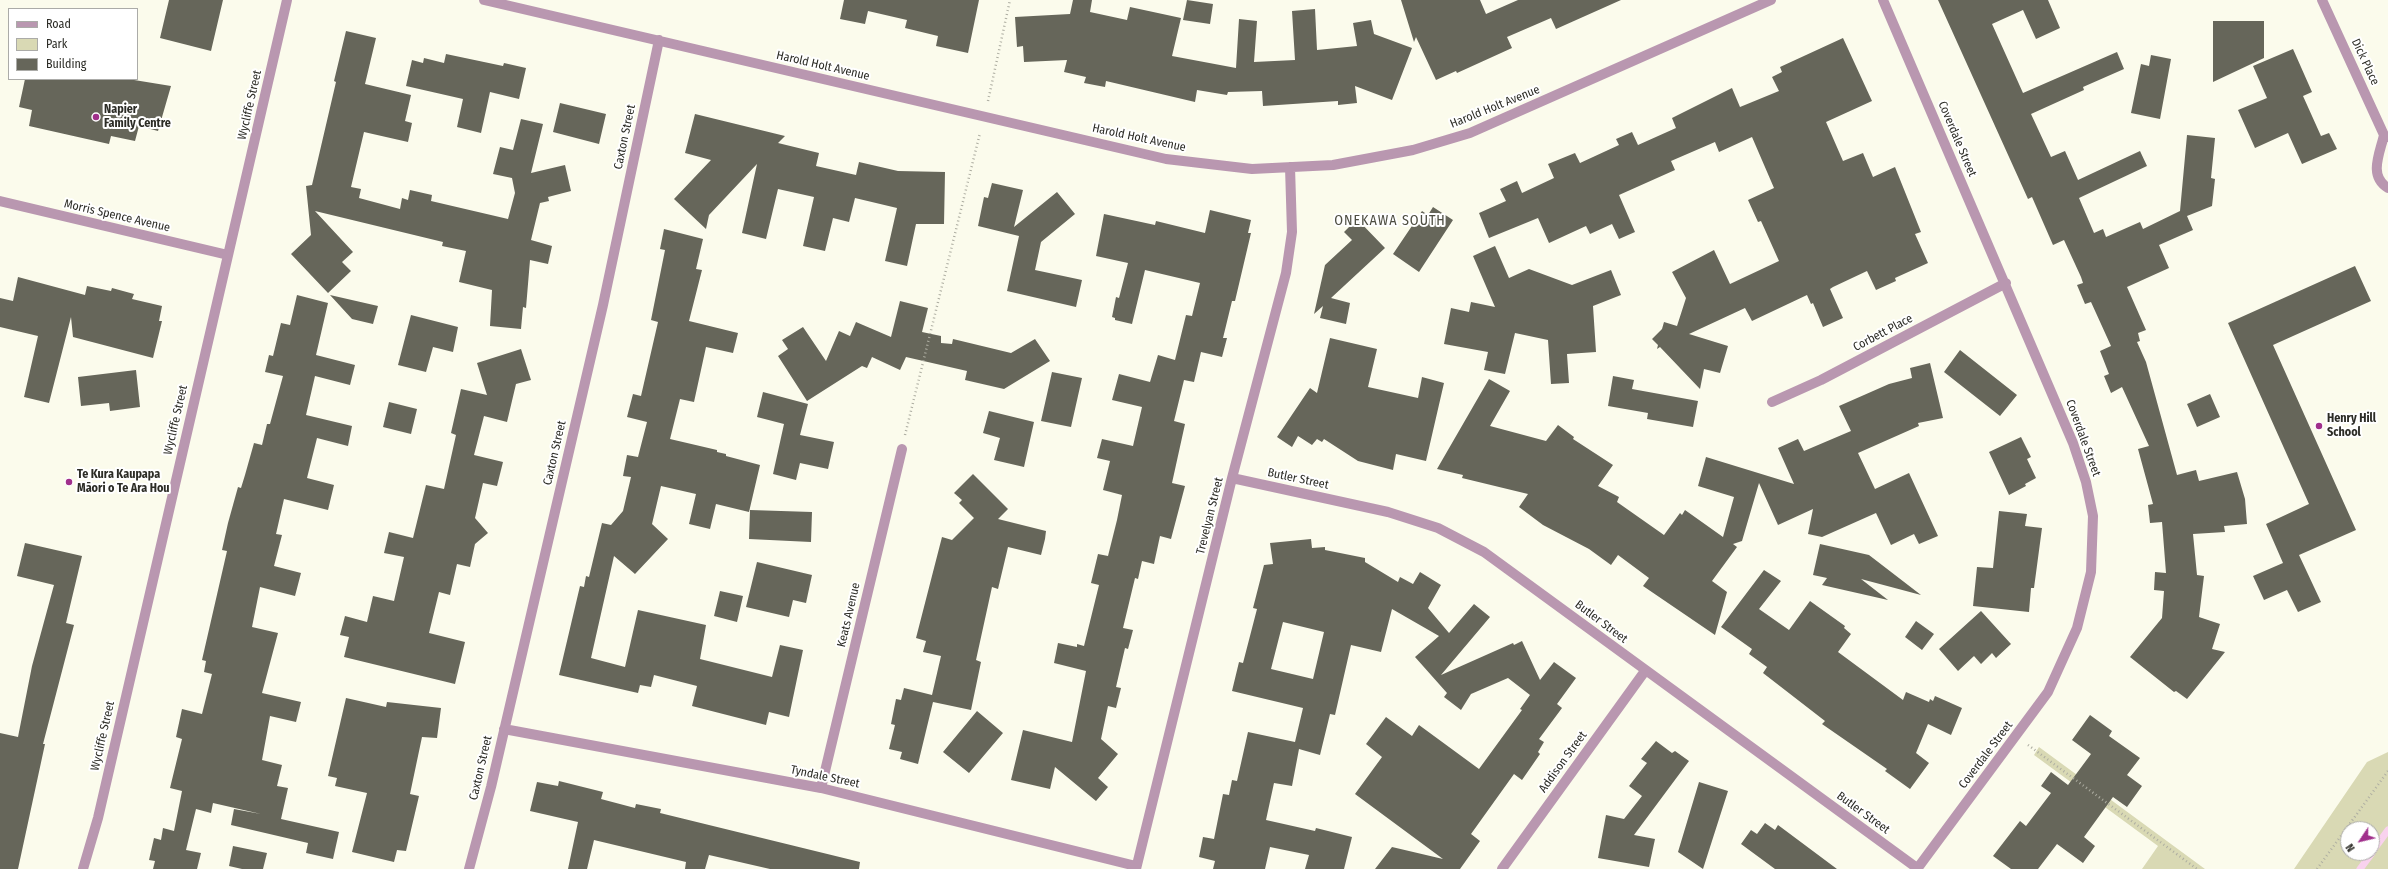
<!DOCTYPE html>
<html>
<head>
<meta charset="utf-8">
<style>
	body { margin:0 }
	#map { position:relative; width:2388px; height:869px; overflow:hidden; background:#fbfbec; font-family:"Fira Sans Condensed",sans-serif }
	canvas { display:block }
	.legend { position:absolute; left:8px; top:8px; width:130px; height:72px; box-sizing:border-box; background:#fff; border:1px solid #ababa8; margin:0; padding:5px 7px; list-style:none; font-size:12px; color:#2c2c26 }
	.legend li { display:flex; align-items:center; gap:8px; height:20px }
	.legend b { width:20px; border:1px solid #ababa8 }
	.north { position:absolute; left:2340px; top:821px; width:40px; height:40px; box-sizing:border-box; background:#fff; border:1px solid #ababa8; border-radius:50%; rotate:235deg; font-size:11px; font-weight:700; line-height:16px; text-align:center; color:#2c2c26 }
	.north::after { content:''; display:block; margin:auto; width:14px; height:18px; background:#a02f8b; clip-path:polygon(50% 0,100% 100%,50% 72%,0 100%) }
</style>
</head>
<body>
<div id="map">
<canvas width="2388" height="869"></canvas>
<ul class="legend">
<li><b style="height:5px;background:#b997b0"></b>Road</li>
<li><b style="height:11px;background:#d9d9b4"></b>Park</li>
<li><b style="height:11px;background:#66665a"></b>Building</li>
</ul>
<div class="north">N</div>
</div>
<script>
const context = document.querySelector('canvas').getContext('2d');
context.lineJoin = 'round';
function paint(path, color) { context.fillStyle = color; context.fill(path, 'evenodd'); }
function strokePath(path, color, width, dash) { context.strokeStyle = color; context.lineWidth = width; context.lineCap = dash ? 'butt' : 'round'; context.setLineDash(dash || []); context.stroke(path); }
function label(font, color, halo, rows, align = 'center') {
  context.font = font + ' "Fira Sans Condensed",sans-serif'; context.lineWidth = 4; context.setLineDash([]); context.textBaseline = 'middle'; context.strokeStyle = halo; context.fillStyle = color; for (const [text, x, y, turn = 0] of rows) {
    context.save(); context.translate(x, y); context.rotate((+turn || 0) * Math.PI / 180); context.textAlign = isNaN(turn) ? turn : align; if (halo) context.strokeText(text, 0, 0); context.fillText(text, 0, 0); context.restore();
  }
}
paint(new Path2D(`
	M2039 747 2205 869H2142L2158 846 2034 755Z
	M2388 752V869H2294L2367 762ZM2348 829H2372V853H2348Z`), '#d9d9b4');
strokePath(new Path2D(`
	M2372 852 2388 830
	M2360 869 2372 853`), '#f9d2ee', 7);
paint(new Path2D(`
	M169 0H223L211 51 160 38Z
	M844 0H979L968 53 936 46 938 36 905 28 907 20 868 11 865 24 840 19Z
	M1073 0H1092L1090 12 1127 20 1130 7 1181 18 1172 56 1236 68 1239 19 1257 21 1254 62 1295 60 1292 11 1315 9 1317 50 1357 46 1353 23 1371 20 1374 34 1412 48 1392 100 1355 86 1357 103 1338 105V101L1263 106 1262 91 1228 92 1227 95 1197 90 1195 102 1106 81 1105 87 1084 83 1086 77 1064 72 1067 60 1024 62 1023 46 1017 47 1015 17 1070 14Z
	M1187 0 1213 4 1210 24 1183 20Z
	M1401 0H1480L1486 14 1518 0H1621L1556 29 1551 18 1507 37 1512 48 1457 73 1456 71 1436 80 1416 37 1414 42Z
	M1938 0H2048L2060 28 2036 39 2023 10 1992 24 2023 93 2117 52 2124 69 2083 87 2084 90 2031 114 2051 157 2065 151 2078 180 2140 151 2147 166 2079 198 2094 233 2103 229 2106 237 2140 222 2143 229 2180 211 2187 135 2215 138 2211 178 2215 179 2212 206 2187 216 2193 230 2159 245 2169 268 2127 287 2146 330 2138 333 2140 341 2137 342 2146 362 2177 475 2196 470 2199 481 2237 472 2245 499 2247 524 2224 526 2225 532 2193 534 2197 575 2204 576 2199 617 2220 624 2212 649 2225 652 2187 699 2176 691 2174 692 2130 657 2162 618 2164 591 2154 590 2155 572 2166 573 2162 522 2150 523 2148 505 2153 504 2138 449 2149 446 2122 387 2111 393 2104 376 2109 374 2100 351 2111 346 2091 302 2085 304 2077 285 2083 283 2081 277 2064 240 2053 245 2032 197 2028 199Z
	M2213 21H2264V58L2213 82Z
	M346 31 376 38 365 84 411 95 405 121 412 123 408 142 364 132 351 187 361 189 359 198 400 209 402 198 408 200 410 190 432 195 431 201 508 219 515 193 512 178 493 174 500 147 513 150 521 119 543 124 531 173 565 165 571 191 548 197 549 201 540 203 531 240 552 246 548 264 530 260 526 308 523 307 521 329 490 326 492 290 459 282 466 251 442 246 443 242 315 211 353 252 342 262 351 271 328 293 291 254 311 235 306 186 312 185 336 82 334 81Z
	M1843 38 1872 101 1826 122 1843 161 1863 153 1873 177 1895 167 1921 232 1915 234 1928 263 1895 278 1896 281 1876 290 1867 271 1833 287 1830 289 1843 318 1823 327 1813 303 1811 304 1807 295 1752 321 1745 308 1689 334 1728 346 1720 373 1704 369 1700 389 1660 347 1657 349 1658 345 1652 339 1662 329 1664 322 1677 326 1686 298 1672 272 1714 250 1730 284 1779 261 1761 221 1758 222 1748 200 1774 188 1752 137 1719 152 1715 142 1671 161 1675 170 1619 195 1635 232 1619 239 1612 224 1590 234 1586 226 1549 243 1538 218 1489 238 1479 213 1506 201 1500 189 1517 181 1522 193 1554 178 1548 164 1575 153 1580 163 1619 145 1616 139 1632 132 1638 145 1676 128 1672 118 1732 88 1740 107 1779 91 1772 77 1782 72 1780 67Z
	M2293 49 2312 92 2303 96 2321 136 2329 133 2337 149 2302 164 2288 133 2255 148 2238 110 2267 98 2253 66Z
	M446 54 503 66 504 63 526 68 519 99 490 92 481 133 457 127 463 99 406 86 412 60 423 63 424 58 444 63Z
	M2151 55 2171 59 2160 119 2131 113 2141 64 2149 66Z
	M25 79H128L171 86 158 131 139 126 135 141 111 136 109 144 29 126 32 110 19 107Z
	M560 103 606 114 599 144 553 132Z
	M695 114 785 136 778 143 819 153 816 166 856 175 859 162 898 171 945 172 944 224H916L907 266 885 261 897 208 855 198 849 222 833 218 825 251 803 246 814 197 778 189 766 239 742 233 757 164 709 215 706 229 674 199 711 160 685 153Z
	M992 183 1023 190 1014 227 1057 192 1075 214 1041 242 1035 270 1082 280 1076 307 1007 291 1019 236 978 226 984 197 988 198Z
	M1433 207 1453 220 1419 272 1393 254 1422 211 1428 215Z
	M1210 210 1251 220 1248 233H1251L1235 301H1232L1223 338H1227L1222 357 1201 352 1194 382 1184 380 1174 421 1185 424 1172 483 1185 486 1171 539 1160 536 1154 564 1142 561 1138 579 1135 578 1123 628 1133 630 1128 649 1125 648 1116 687 1121 688 1116 708 1108 706 1101 739 1118 754 1098 778 1108 787 1096 801 1055 767 1050 789 1011 780 1023 730 1072 742 1086 671 1054 663 1058 643 1077 647V644L1084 646 1099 585 1091 583 1098 554 1108 556 1117 520 1122 495 1103 490 1110 461 1097 458 1102 439 1133 446 1142 407 1112 400 1119 374 1150 382 1158 355 1175 360 1186 315 1192 316 1200 283 1145 270 1132 324 1115 320V318L1112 317 1116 297 1119 298 1128 263 1096 256 1104 214 1155 225 1156 221 1205 233Z
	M1357 219 1385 248 1331 298 1350 303 1346 324 1320 318 1323 306 1314 314 1325 265 1352 240 1344 232Z
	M664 229 703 239 696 269 702 270 689 321 738 333 733 353 706 347 694 402 680 399 670 439 717 450V452L726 454V456L760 465 749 512 716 504 710 529 689 524 696 494 661 486 652 524 668 539 635 574 614 556 591 658 625 667 638 610 706 625 700 659 772 677 780 645 803 650 789 717 769 712 766 725 692 706 697 686 654 675 651 687 640 685 638 693 559 675 580 586 584 587 586 576 589 577 602 523 611 525 623 511 631 477 623 476 627 455 638 457 647 422 627 417 633 394 641 396 658 322 651 320 665 250 660 249Z
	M1495 246 1509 278 1529 269 1572 285 1611 270 1621 295 1593 306 1596 352 1567 354 1569 383 1551 384 1548 340 1515 333 1505 374 1484 370 1488 352 1444 344 1451 308 1469 312 1471 302 1495 307 1473 256Z
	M2355 266 2371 301 2273 345 2356 530 2299 555 2321 602 2298 612 2287 590 2264 600 2253 576 2283 563 2266 524 2309 504 2228 323Z
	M18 277 85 295 87 286 111 291 112 288 134 294 132 299 162 306 159 321H162L153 358 73 337 71 317 49 403 24 397 38 336 0 327V298L13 301Z
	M297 295 328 303 316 355 355 365 350 385 315 376 306 415 352 426 348 446 317 438 307 478 334 485 328 510 284 499 276 534 282 535 274 566 301 573 295 596 260 587 252 627 278 633 262 693 301 702 296 722 270 716 262 760 282 765 277 786 288 788 281 819 339 832 333 859 306 853 308 843 231 825 234 809 261 814 213 803 211 813 196 809 186 850 201 853 197 869H153L155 861 149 860 154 838 161 840 163 828 174 831 182 791 170 788 182 739 176 737 182 709 202 714 212 674 204 672 206 661 202 660 227 551 222 550 228 523 238 487 241 488 245 475 254 443 262 445 267 424H270L283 376 265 372 269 355 273 356 281 323 290 325Z
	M330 295 378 306 373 324 352 319Z
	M900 301 928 308 922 332 941 336V343L952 344 953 339 1011 353 1035 339 1050 361 1004 389 965 380 967 371 906 357 900 370 872 357 867 368 862 366 807 401 778 356 788 349 782 340 803 327 826 361 839 331 850 336 856 322 891 337Z
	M411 315 458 327 453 352 433 347 426 372 398 365Z
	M1330 338 1377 349 1368 387 1418 398 1422 377 1444 383 1426 461 1396 454 1393 470 1358 461 1324 439 1322 442 1317 439 1312 445 1298 436 1292 447 1277 437 1310 388 1317 393Z
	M521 349 531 380 516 384 507 422 484 416 474 455 503 462 497 486 483 483 475 518 488 533 475 544 470 567 457 564 450 595 439 592 429 633 465 642 455 684 344 657 349 637 340 635 345 616 367 622 373 596 394 601 404 557 384 553 389 532 413 538 426 485 444 489 456 435 451 433 461 389 487 395 477 363Z
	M1960 350 2017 395 2000 416 1944 372Z
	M1930 363 1943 418 1918 423 1919 426 1858 453 1875 489 1909 473 1938 536 1919 544 1914 534 1891 545 1876 513 1822 537 1808 534 1813 509 1778 525 1759 483 1742 541 1733 544 1737 547 1712 581 1727 592 1715 635 1643 586 1649 578 1618 555 1611 565 1589 549 1543 525 1519 507 1528 494 1462 478 1463 475 1437 469 1489 379 1510 391 1490 426 1546 441 1558 425 1574 437 1573 439 1613 465 1598 486 1619 497 1617 502 1664 535 1680 513 1682 515 1685 510 1723 537 1734 497 1698 486 1706 457 1794 484 1778 448 1798 439 1804 451 1851 431 1839 406 1889 384 1912 378 1910 368Z
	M136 370 140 407 110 411 109 403 81 406 78 377Z
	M1052 372 1082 378 1071 427 1041 421Z
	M1613 376 1634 380 1632 389 1698 401 1693 427 1647 419 1648 413 1608 406Z
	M763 392 808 404 800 435 834 442 828 469 800 463 796 480 773 474 784 424 757 417Z
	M2210 394 2220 417 2197 427 2187 404Z
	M389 402 417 409 411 434 383 427Z
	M989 411 1034 422 1024 467 994 460 1000 438 983 433Z
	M2021 437 2031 457 2027 459 2036 478 2025 484 2026 486 2009 495 1989 452Z
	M973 474 1008 509 998 519 1046 531 1045 539 1041 555 1008 547 998 589 992 587 976 660 981 662 971 710 933 702 918 764 900 759 902 752 889 749 895 725 891 724 896 699 901 700 904 688 932 695 941 656 923 652 926 641 916 638 942 537 952 540 974 518 959 503 962 500 954 493Z
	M750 510 812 512 811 542 749 539Z
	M1999 511 2027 514 2025 526 2042 528 2034 588H2031L2029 612 1973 606 1977 567 1993 568Z
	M1311 539 1312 548 1325 547V550L1365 558V562L1398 582 1400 577 1413 584 1420 572 1441 585 1428 608 1449 633 1474 604 1490 617 1441 675 1513 643 1514 645 1522 641 1540 680 1554 662 1576 678 1557 704 1562 708 1539 739 1544 742 1538 752 1540 754 1522 780 1514 774 1471 834 1480 841 1460 869H1375L1392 847 1443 859 1355 794 1382 757 1366 744 1386 717 1412 736 1419 725 1479 769 1522 710 1520 709 1530 695 1508 678 1471 694 1461 710 1444 697 1447 693 1415 657 1439 636 1392 609 1381 652 1351 645 1335 715 1330 714 1320 755 1299 749 1292 786 1274 783 1266 820 1315 831 1316 828 1352 837 1344 869H1305L1309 855 1270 847 1265 869H1213L1215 861 1199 857 1203 837 1214 839 1223 794 1229 795 1232 780 1237 781 1248 732 1295 742 1303 708 1232 691 1239 662 1243 663 1257 609 1253 608 1264 565 1273 564 1270 543ZM1283 622 1324 632 1313 679 1271 669Z
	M25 543 82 556 66 623 74 625 43 744H45L18 869H0V733L18 737 32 666 54 585 17 576Z
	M1820 544 1869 555 1921 595 1861 579 1888 600 1822 585 1827 578 1813 575Z
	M757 562 812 575 806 603 793 600 789 617 746 607Z
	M1764 570 1781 581 1759 609 1789 630 1810 601 1845 626 1844 628 1851 634 1838 652 1903 700 1906 692 1929 702 1930 699 1933 701 1935 696 1962 708 1951 735 1928 724 1916 753 1929 763 1910 789 1885 771 1887 769 1822 724 1825 721 1763 673 1767 667 1749 654 1752 649 1721 627Z
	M720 591 743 596 737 622 714 616Z
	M1981 611 2011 644 1996 658 1992 653 1981 664 1974 656 1958 671 1939 649Z
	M1916 621 1934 634 1922 650 1905 637Z
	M346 698 386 707 387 702 441 708 437 738 422 737 410 794 419 796 406 851 397 850 394 862 352 852 367 793 335 786 337 778 328 776Z
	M977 711 1003 733 969 773 943 752Z
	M2090 715 2112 731 2109 736 2140 758 2127 775 2142 786 2127 807 2113 797 2084 837 2095 846 2083 863 2057 844 2038 869H2011L1993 856 2020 821 2026 826 2051 793 2041 786 2051 772 2068 785 2091 754 2072 740Z
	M1656 741 1672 753 1675 751 1689 761 1634 835 1655 839 1649 867 1598 858 1606 815 1624 819 1642 796 1629 786 1647 763 1641 759Z
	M559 781 603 792 601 799 635 808 636 804 661 809 660 813 860 862 859 869H770L709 855 705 869H685L686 862 594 840 587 869H568L578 822 530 811 537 782 558 786Z
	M1699 782 1728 791 1703 869 1678 852Z
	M1765 823 1775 830 1778 825 1837 869H1775L1741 844 1751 830 1757 834Z
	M233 846 267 853 263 869H242L229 866Z`), '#66665a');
strokePath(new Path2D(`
	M988 101 1010 0
	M905 435 980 133
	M2028 745 2197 869
	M2317 869 2388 771`), '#adada1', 2.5, [1, 3]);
strokePath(new Path2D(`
	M484 0 1166 159 1252 169 1333 165 1413 150 1470 133 1771 0
	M1883 0 2073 443 2086 482 2093 516 2091 572 2077 628 2048 692 1917 869
	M2322 0 2384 135 2388 137
	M2384 135C2380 153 2368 176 2388 188
	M0 201 228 255
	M1772 402 1821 380 2006 283
	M1232 478 1388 512 1438 528 1484 552 1917 868
	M504 729 821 788 1136 866
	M821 788 902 449
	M83 869 98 818 287 0
	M469 869 491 787 603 305 659 40
	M1136 869 1232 478 1286 273 1292 232 1290 167
	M1502 869 1645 671`), '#b997b0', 10);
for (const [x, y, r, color] of [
	[96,117,4,"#a02f8b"],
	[2319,426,4,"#a02f8b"],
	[69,482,4,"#a02f8b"]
]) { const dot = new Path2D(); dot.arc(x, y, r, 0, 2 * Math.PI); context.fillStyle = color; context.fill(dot); strokePath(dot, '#fff', 1.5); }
label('12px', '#2c2c26', '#fff', [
	["Dick Place",2365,62,65],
	["Harold Holt Avenue",823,66,13],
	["Wycliffe Street",250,105,-77],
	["Harold Holt Avenue",1495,107,-22],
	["Caxton Street",625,137,-78],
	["Harold Holt Avenue",1139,138,12],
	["Coverdale Street",1957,139,67],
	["Morris Spence Avenue",117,216,13],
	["Corbett Place",1883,333,-28],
	["Wycliffe Street",176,420,-77],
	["Coverdale Street",2083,438,70],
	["Caxton Street",555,453,-77],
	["Butler Street",1298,479,12],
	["Trevelyan Street",1210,516,-76],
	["Keats Avenue",849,615,-77],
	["Butler Street",1601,622,37],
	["Wycliffe Street",103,736,-77],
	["Coverdale Street",1986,755,-53],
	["Addison Street",1563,762,-54],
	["Caxton Street",481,768,-77],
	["Tyndale Street",825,777,12],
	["Butler Street",1863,813,36]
]);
label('bold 12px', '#2c2c26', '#fff', [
	["Napier",104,110],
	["Family Centre",104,124],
	["Henry Hill",2327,419],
	["School",2327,433],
	["Te Kura Kaupapa",77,475],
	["Māori o Te Ara Hou",77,489]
], 'left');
context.letterSpacing = '1px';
label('14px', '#4e4e42', '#fff', [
	["ONEKAWA SOUTH",1390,221]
]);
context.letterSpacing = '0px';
</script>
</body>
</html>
